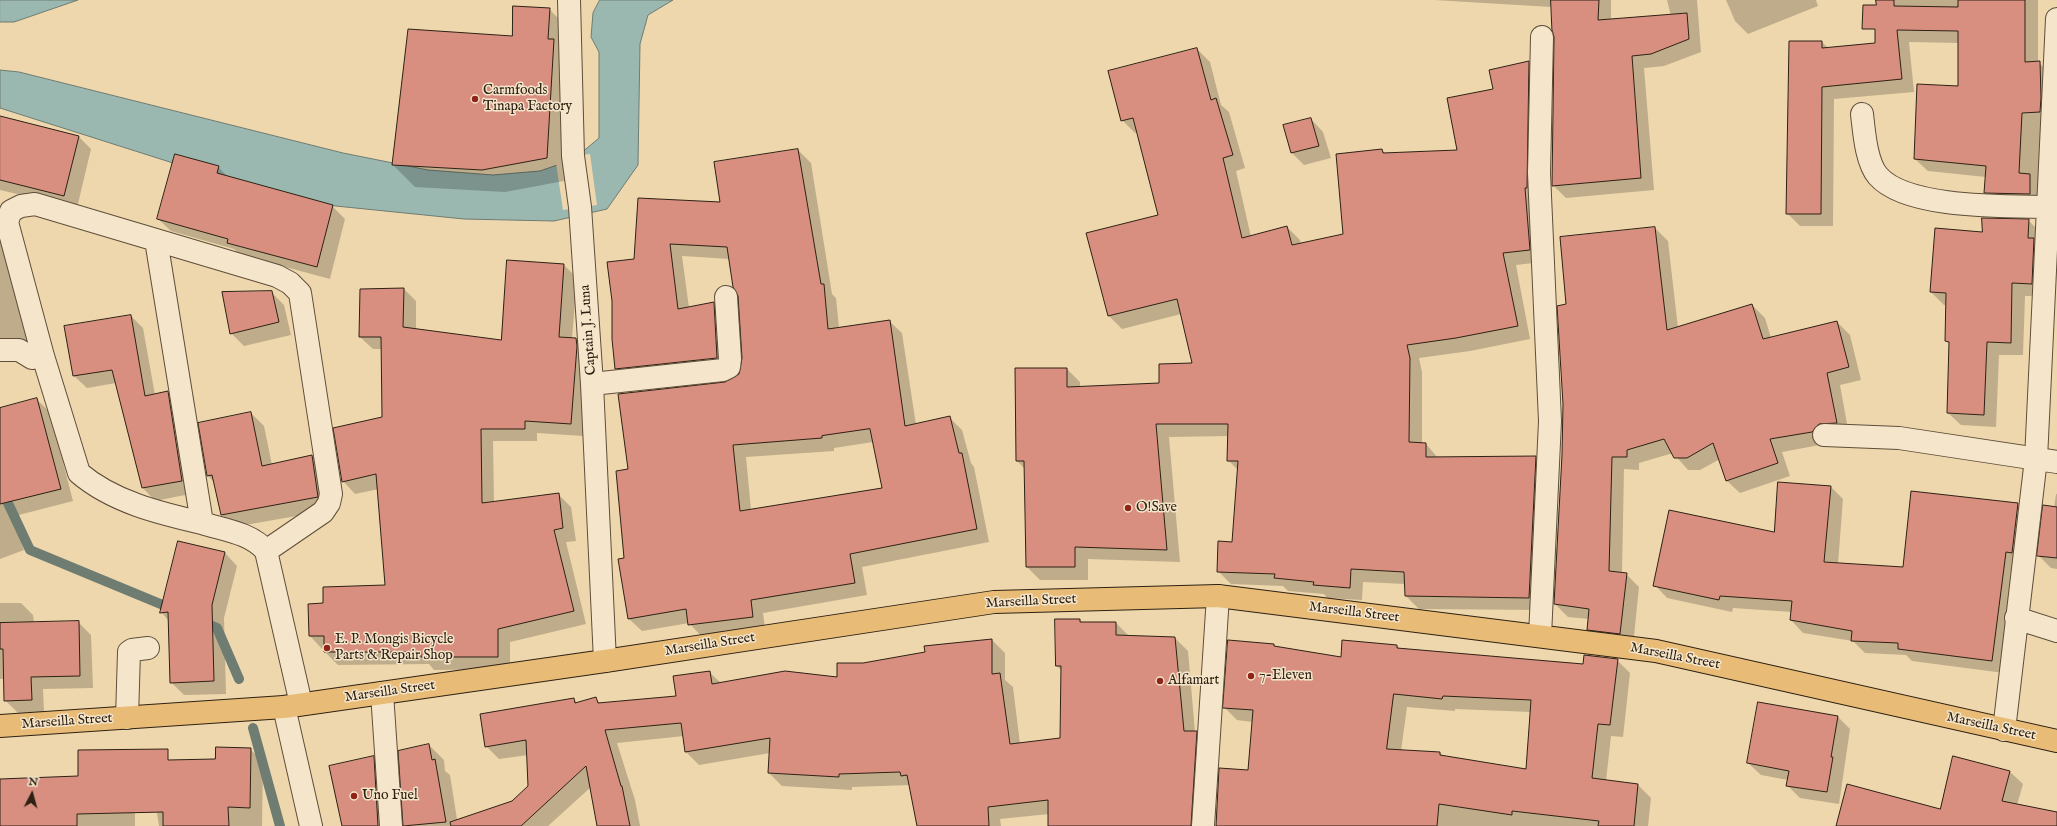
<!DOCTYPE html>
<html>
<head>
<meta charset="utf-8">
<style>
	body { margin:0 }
	#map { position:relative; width:2057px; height:826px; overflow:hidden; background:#efd7ad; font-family:"IM FELL English",serif }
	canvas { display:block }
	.north { position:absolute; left:12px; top:774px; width:40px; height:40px; -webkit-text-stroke:3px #f5e5ca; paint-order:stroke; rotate:6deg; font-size:11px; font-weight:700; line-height:16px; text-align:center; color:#2d2114 }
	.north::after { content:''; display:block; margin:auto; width:14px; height:18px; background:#2d2114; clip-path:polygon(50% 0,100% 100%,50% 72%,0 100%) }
</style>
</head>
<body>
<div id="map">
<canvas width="2057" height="826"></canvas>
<div class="north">N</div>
</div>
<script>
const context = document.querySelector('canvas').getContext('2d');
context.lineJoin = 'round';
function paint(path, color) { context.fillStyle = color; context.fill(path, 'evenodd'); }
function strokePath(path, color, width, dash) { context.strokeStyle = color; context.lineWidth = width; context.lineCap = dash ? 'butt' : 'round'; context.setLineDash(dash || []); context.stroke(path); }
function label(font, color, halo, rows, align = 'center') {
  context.font = font + ' "IM FELL English",serif'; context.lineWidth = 3; context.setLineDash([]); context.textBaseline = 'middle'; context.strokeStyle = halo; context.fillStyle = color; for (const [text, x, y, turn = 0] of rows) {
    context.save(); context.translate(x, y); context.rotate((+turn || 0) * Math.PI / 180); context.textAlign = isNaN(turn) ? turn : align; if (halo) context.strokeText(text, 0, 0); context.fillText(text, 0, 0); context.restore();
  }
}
const water = new Path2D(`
	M0 0H78L14 22H0Z
	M600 0H673L648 15 640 44 638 165 607 209 554 221 464 219 326 205 173 163 0 108V70L19 72 343 153 428 170 493 175 540 171 574 159 599 138V52L591 37 593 13Z`);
paint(water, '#9ab8b0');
strokePath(water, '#6e7c72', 1);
paint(new Path2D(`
	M590 154 597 205 563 210 556 163 576 156Z`), '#efd7ad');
paint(new Path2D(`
	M1434 0H1611V20L1671 16 1667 0H1697L1701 52 1664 66 1644 68 1654 190 1566 198 1553 185 1556 37 1551 7Z
	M1726 0H1816L1818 6 1748 34 1735 21Z
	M1878 0H2038V62L2052 75 2042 206 1998 205 1985 193 1986 177 1928 171 1915 159 1959 87V43L1909 42 1914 92 1834 99 1833 226H1800L1787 213 1790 42H1822L1828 48 1876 44Z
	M549 9 571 31 569 180 505 192 415 187 393 165Z
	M1197 49 1210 62 1221 105 1229 112 1245 168 1236 171 1251 237 1287 227 1300 240 1301 244 1344 235 1382 150 1386 154 1458 151 1494 90 1529 62 1542 75V262L1516 265 1530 339 1470 351 1419 358 1422 372V444H1426L1438 458 1535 457 1548 470 1542 610 1419 609 1406 596 1405 584 1363 582 1362 600 1327 598 1324 594 1288 591 1283 586 1231 584 1218 571 1233 543 1238 470 1228 460 1229 436 1169 437 1180 562 1088 559V580H1040L1027 567 1025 469 1017 461 1067 369 1080 382V387L1160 384 1193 364 1181 314 1122 329 1109 316 1159 216 1138 132 1135 133 1122 120Z
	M0 117 78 136 91 149 77 208 0 190Z
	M1311 119 1323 132 1331 158 1304 165 1292 153Z
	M798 150 811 163 832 294 836 298 839 328 889 321 902 333 916 425 950 418 962 430 971 463 974 467 989 542 862 567 867 595 763 613 765 629 702 637 689 623 642 631 629 619 625 559 629 470 725 383 740 375 743 358 739 296 730 259 682 256 689 308 713 303 726 316 730 370 629 381 616 368 635 260 721 204ZM873 442 883 488 751 510 746 457 834 451V448Z
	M218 167 227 176 332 206 345 219 330 279 241 255 234 249 171 231 158 219Z
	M2028 220 2041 233 2044 296H2025L2023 355H1999L1996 427 1961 425 1948 413 1950 344 1946 341 1947 305H1944L1931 292 1982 233Z
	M1655 228 1668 241 1678 328 1752 305 1765 318 1771 338 1837 322 1850 335 1861 380 1840 385 1849 435 1825 444 1782 452 1790 476 1740 493 1727 481 1720 459 1700 470H1688L1673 453 1639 463V470L1624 469 1622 574H1626L1639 587 1633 646 1601 642 1588 629 1589 619 1568 617 1555 604 1563 455 1568 305Z
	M0 238 33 342 0 352Z
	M564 265 577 278 572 338 576 339 589 351 583 436 537 433V441H493L494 502 558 494 571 507 576 541 566 542 586 624 510 642V669L434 670 429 664 338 665 325 652V648L322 649 310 636 324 604 387 586 379 489 355 494 343 481 383 417 382 349H373L360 337 404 289 416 301V330L502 341Z
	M271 292 284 305 291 335 244 346 231 333Z
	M131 316 143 328 155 395 168 392 180 405 195 493 155 501 143 488 116 383 87 388 74 376Z
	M37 400 50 412 73 501 11 517 24 550 0 559V409Z
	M251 413 264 426 272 465 312 456 325 469 330 510 234 527 222 515 215 483 208 476 200 424Z
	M1831 487 1843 499 1838 564 1904 568 2018 504 2030 516 2004 673 1912 661 1906 655 1865 653 1853 641 1803 633 1791 620 1792 612 1733 608 1732 612 1667 598 1655 585 1775 533Z
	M2056 494H2057V569L2051 568 2038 555 2054 508Z
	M225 553 237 566 224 618 226 694 184 695 171 682 169 621 161 612Z
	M0 603H21L33 615 34 623 78 622 91 635 93 688 43 689 44 712 18 713 5 700V679H0Z
	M1080 620 1082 623H1116L1129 636 1175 638 1188 651 1195 732 1209 745 1204 826H1049V814L1000 819 1001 826H918L911 785 852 787V790L782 786 769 773 770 753 699 765 686 752 684 736 617 743 635 800 640 826H598L591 787 548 826H466L512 801 529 786 528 755 499 759 486 746 573 699 578 703 595 698 601 704 678 697 709 672 721 683 838 678 863 664 926 653 925 647 992 640 1005 653V680L1013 687 1020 744 1061 738 1062 671 1057 666Z
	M1274 645 1276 647 1342 658 1397 646 1401 650 1584 665 1617 660 1630 673 1623 737 1611 736 1606 781 1638 785 1651 798 1648 826H1216L1249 772 1253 722 1237 720 1224 707ZM1407 707 1455 711V709L1531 712 1527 770 1444 757 1440 753 1401 751Z
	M1838 717 1850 729 1839 804 1800 798 1787 785 1788 780 1761 775 1748 763Z
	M429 745 444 760 445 771 450 775 458 826H404L399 752Z
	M250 749 263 762 262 826H159L149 762 216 760Z
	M373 757 388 772 392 826H343Z
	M1954 757 2010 772 2023 784 2017 805 2057 813V826H1837L1940 810Z
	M135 763V826H0V780L79 777Z`), '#0003');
strokePath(new Path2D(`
	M0 478 7 501 30 550 175 610
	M201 621 217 628 239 679
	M253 728 280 826`), '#6e7c72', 10);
const building = new Path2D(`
	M1551 0H1599L1598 20 1687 13 1689 39 1651 54 1632 56 1641 178 1552 186 1554 37 1552 30Z
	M1876 0H1894V6L1958 7V0H2025V62L2040 61 2041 98 2040 112 2022 113 2019 173 2030 174V194L1984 193 1986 166 1914 159 1917 84 1958 86V31L1897 30 1902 79 1822 87 1821 214H1786L1789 41H1822V48L1875 43V29H1862L1863 5H1876Z
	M513 6 550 8 548 39H554L547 158 482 170 392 165 408 29 512 36Z
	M1197 48 1211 100 1216 98 1233 155 1223 158 1242 238 1287 226 1292 245 1343 234 1336 154 1382 149 1383 153 1457 150 1447 98 1493 89 1489 70 1529 61 1527 188H1525L1530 250 1503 253 1518 326 1456 338 1407 345 1410 358 1409 442 1426 443V457L1536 456 1529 598 1405 596 1404 572 1351 569 1350 588 1313 585 1314 582 1274 578 1275 574 1217 572 1218 541 1232 542 1238 461H1227L1228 424H1156L1167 550 1075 547V567H1026L1024 461H1016L1015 368H1067V387L1159 383V364L1192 363 1177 299 1108 316 1086 233 1158 215 1133 118 1121 121 1108 71Z
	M0 116 79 136 64 196 0 180Z
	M1311 118 1319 146 1291 153 1283 125Z
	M798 149 821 284H824L828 329 890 320 905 426 950 416 959 453H962L977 529 850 554 855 583 751 600 753 617 688 625 686 609 628 619 618 559 624 558 616 471 628 469 618 394 725 382 739 374 742 358 738 296 733 287 727 247 670 244 678 309 714 302 717 358 615 369 612 339V301L607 262 634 259 638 198 720 202 714 162ZM870 429 882 488 740 511 733 445 822 438V436Z
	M175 154 219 166 217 173 333 205 317 267 227 243 228 239 157 219Z
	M1982 218 2029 219 2028 238H2034L2032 284 2012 283 2011 343 1987 342 1984 415 1947 413 1949 342 1945 341 1946 293 1930 292 1935 228 1982 232Z
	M1655 227 1667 330 1752 304 1763 339 1837 321 1849 367 1827 373 1837 423 1819 424 1812 432 1770 439 1778 463 1726 481 1713 443 1687 458H1674L1664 439 1627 450V457H1612L1609 571 1627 573 1620 634 1587 630 1589 609 1554 604 1562 455 1563 404 1557 306 1566 304 1560 237Z
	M507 260 564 264 559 337 576 338 577 346 571 424 525 421V429H481L482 503 559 493 563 528 554 530 574 611 498 629V657H421V652H324V636H309L308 604 323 603V587L385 585 376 474 342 482 333 428 382 417 381 337H359L360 289 404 288 403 327 501 340Z
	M272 291 279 322 230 334 222 292Z
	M131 315 145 396 168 391 182 481 142 488 112 370 73 376 64 326Z
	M37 398 61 489 0 504V408Z
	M251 412 262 466 312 455 318 497 221 515 212 475 207 476 198 423Z
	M1778 482 1831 486 1824 562 1903 567 1911 491 2018 503 2012 553 2006 552 1992 661 1898 649V643L1851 641 1852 631 1790 620 1792 601 1720 596 1719 600 1653 586 1669 510 1774 532Z
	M2043 505 2057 507V558L2037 556Z
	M178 541 225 552 212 605 214 681 170 683 168 612 160 613Z
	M1055 619H1080V622H1116V635L1175 637 1184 731H1197L1191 826H1048V800L988 807 989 826H917L907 775 901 776 900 772 839 774V777L768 773 770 738 685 752 681 723 605 730 621 786H622L630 826H597L586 766 521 826H451L450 822 512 801 528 786 526 740 485 747 480 714 574 698 575 703 596 697 598 703 676 696 673 676 710 671 712 684 785 671 837 677V663H863L925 652 924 646 992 639V674L1000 673 1010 744 1060 738 1061 666H1056Z
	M79 621 80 676 31 677 32 700 4 701 3 649H0V623Z
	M1228 640 1274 644V646L1341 657 1342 640 1397 645V648L1583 664 1584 655 1618 659 1610 725 1598 724 1592 778 1638 784 1634 826H1598L1599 821 1512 811V815L1439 804 1437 826H1216L1219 768 1248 770 1253 710 1223 708ZM1394 694 1442 699 1443 696 1531 700 1526 769 1440 755V752L1387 749Z
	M1758 702 1838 716 1831 757H1833L1827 792 1786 786 1789 771 1747 763Z
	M429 744 432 760 435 759 446 822 403 826 398 751Z
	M216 747 251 748 250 808 228 807 229 826H163V812L77 814V826H0V779L78 776V750L168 749V760L215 759Z
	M374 756 378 826H342L329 766Z
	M1953 756 2010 771 2002 801 2057 812V826H1836L1847 784 1940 809Z`);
paint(building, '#d88f80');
strokePath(building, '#2d2114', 1);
const minor = new Path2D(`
	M569 0 573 156 580 207 592 384 605 661
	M1862 114C1864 131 1866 162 1878 176 1907 209 2006 206 2048 207
	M156 240 202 523C224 530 251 533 266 551L301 704
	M0 350H19L32 358
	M592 384 723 370 729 367 730 359 726 297
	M1824 435 1899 438 2057 462
	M202 523C159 513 113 502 79 473L43 356 7 222 11 211 21 206 35 204 277 276 290 283 300 293 331 494 329 503 323 512 266 551
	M2016 618 2057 631
	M1540 636 1550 421 1539 173 1542 37
	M382 693 391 826
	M284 707 311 826
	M127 718 129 652 132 650 148 648
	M2004 730 2036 459 2057 19
	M1203 826 1218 596`);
const major = new Path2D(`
	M0 726 284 707 605 661 994 602 1218 596 1656 651 2057 741`);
strokePath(minor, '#5e4e3a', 24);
strokePath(major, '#2d2114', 24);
strokePath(minor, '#f5e5ca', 22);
strokePath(major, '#e8bc76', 22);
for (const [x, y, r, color] of [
	[475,99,4,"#8f2418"],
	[1128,508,4,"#8f2418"],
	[327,648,4,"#8f2418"],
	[1251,676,4,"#8f2418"],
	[1160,681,4,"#8f2418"],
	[354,796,4,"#8f2418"]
]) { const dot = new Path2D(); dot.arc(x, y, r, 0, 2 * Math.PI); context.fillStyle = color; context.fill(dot); strokePath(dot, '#f5e5ca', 1.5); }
label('14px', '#2d2114', '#f5e5ca', [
	["Carmfoods",483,91],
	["Tinapa Factory",483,107],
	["O!Save",1136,508],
	["E. P. Mongis Bicycle",335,640],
	["Parts & Repair Shop",335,656],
	["7-Eleven",1259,676],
	["Alfamart",1168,681],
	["Uno Fuel",362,796]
], 'left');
label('14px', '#2d2114', '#f5e5ca', [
	["Captain J. Luna",589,330,-94],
	["Marseilla Street",1031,602,-3],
	["Marseilla Street",1354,613,7],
	["Marseilla Street",710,645,-9],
	["Marseilla Street",1675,657,11],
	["Marseilla Street",390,692,-8],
	["Marseilla Street",67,722,-4],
	["Marseilla Street",1991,727,12]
]);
</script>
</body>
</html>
